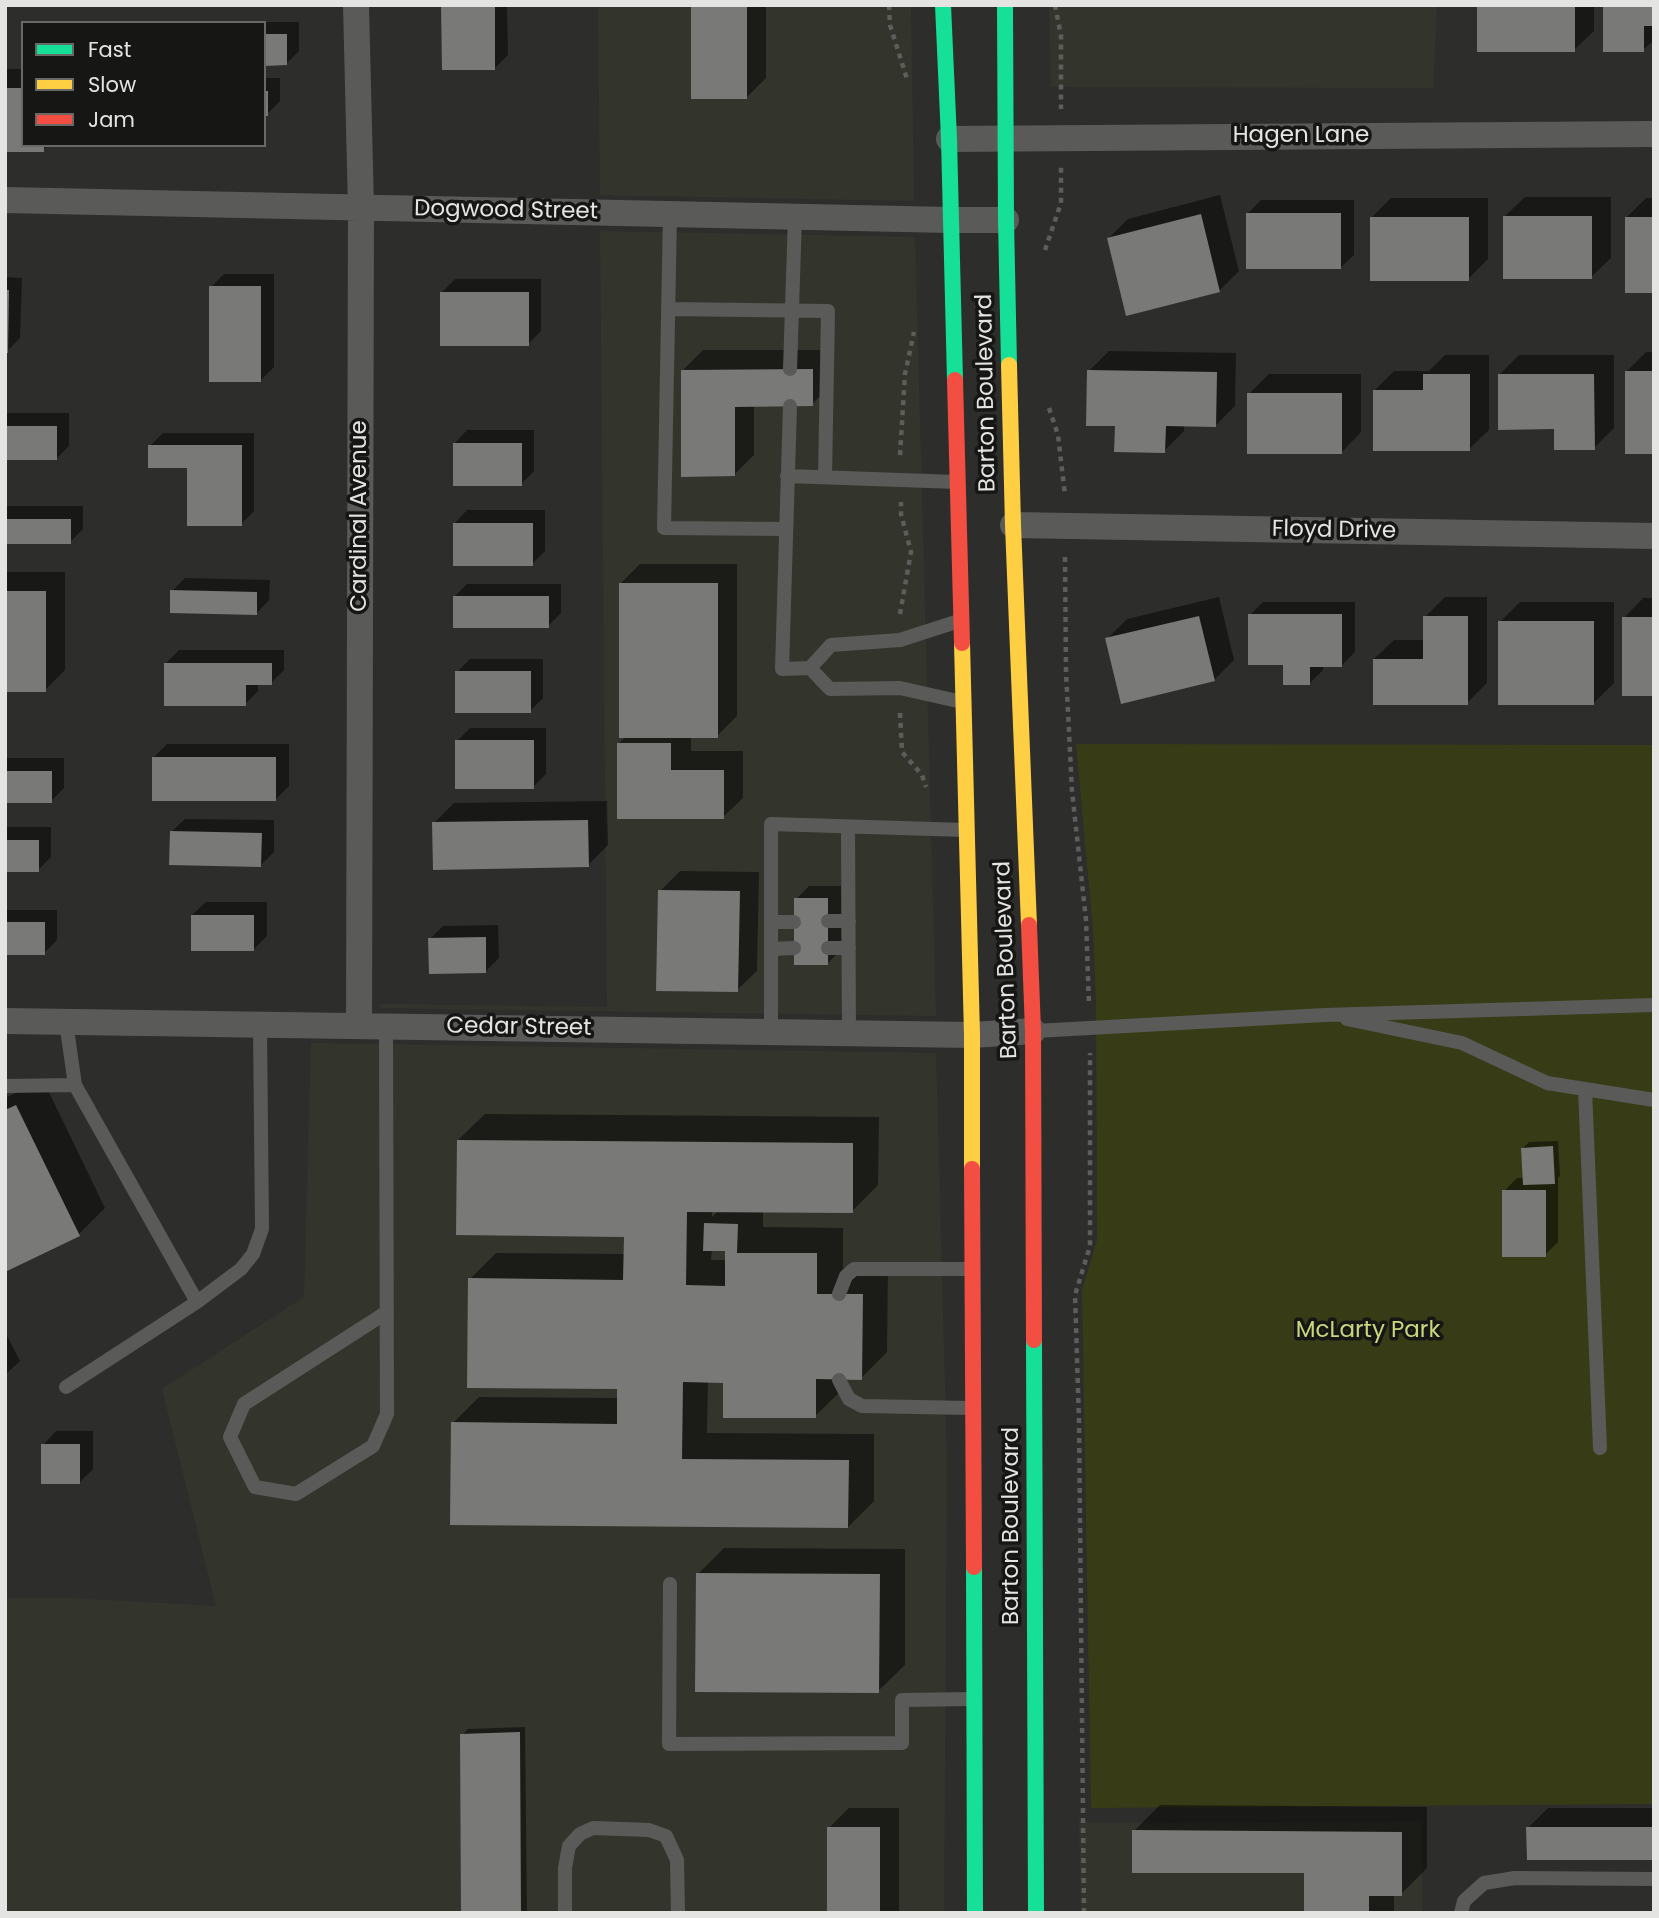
<!DOCTYPE html>
<html>
<head>
<meta charset="utf-8">
<style>
	body { margin:0 }
	#map { position:relative; width:1659px; height:1918px; overflow:hidden; background:#2d2d2c; font-family:Poppins,sans-serif }
	canvas { display:block }
	.frame { position:absolute; inset:0; border:7px solid #e4e4e2; pointer-events:none }
	.legend { position:absolute; left:21px; top:21px; width:245px; height:126px; box-sizing:border-box; background:#161615; border:2px solid #686867; margin:0; padding:9px 12px; list-style:none; font-size:21px; color:#e4e4e2 }
	.legend li { display:flex; align-items:center; gap:14px; height:35px }
	.legend b { width:35px; border:2px solid #686867 }
</style>
</head>
<body>
<div id="map">
<canvas width="1659" height="1918"></canvas>
<div class="frame"></div>
<ul class="legend">
<li><b style="height:9px;background:#16e098"></b>Fast</li>
<li><b style="height:9px;background:#ffcf43"></b>Slow</li>
<li><b style="height:9px;background:#f24e42"></b>Jam</li>
</ul>
</div>
<script>
const context = document.querySelector('canvas').getContext('2d');
context.lineJoin = 'round';
function paint(path, color) { context.fillStyle = color; context.fill(path, 'evenodd'); }
function strokePath(path, color, width, dash) { context.strokeStyle = color; context.lineWidth = width; context.lineCap = dash ? 'butt' : 'round'; context.setLineDash(dash || []); context.stroke(path); }
function label(font, color, halo, rows, align = 'center') {
  context.font = font + ' Poppins,sans-serif'; context.lineWidth = 7; context.setLineDash([]); context.textBaseline = 'middle'; context.strokeStyle = halo; context.fillStyle = color; for (const [text, x, y, turn = 0] of rows) {
    context.save(); context.translate(x, y); context.rotate((+turn || 0) * Math.PI / 180); context.textAlign = isNaN(turn) ? turn : align; if (halo) context.strokeText(text, 0, 0); context.fillText(text, 0, 0); context.restore();
  }
}
paint(new Path2D(`
	M598 5H911L914 201 600 195Z
	M1049 5H1437L1433 88 1051 87Z
	M600 231 915 237 936 1016 380 1008V1004L607 1007Z
	M311 1043 936 1053 947 1461 944 1913H5V1598H70L216 1606 162 1389 304 1297Z
	M1079 1819 1091 1823 1422 1821V1913H1081Z`), '#33352d');
paint(new Path2D(`
	M1076 744 1654 745V1804L1091 1808 1082 1290 1097 1240 1096 1002 1093 930Z`), '#373c16');
paint(new Path2D(`
	M443 5H507L508 55 495 68Z
	M693 5H766V78L747 97Z
	M1479 5H1594V31L1574 50Z
	M1654 5V40L1643 50H1604Z
	M246 22H299V51L286 64H264V23H245Z
	M5 69H23V145H48L43 150H5Z
	M264 78H280V101L267 114H264Z
	M1220 195 1239 271 1219 291 1109 238 1128 219Z
	M1525 197H1611V258L1591 277 1505 216Z
	M1391 198H1488V259L1468 279 1372 217Z
	M1646 198H1654V291L1627 217Z
	M1261 200H1354V255L1340 268 1248 213Z
	M224 274H274V367L261 380 211 287Z
	M5 277 22 278 20 338 7 351H5Z
	M455 279H541V331L528 344 442 292Z
	M703 350H832V385L812 404 754 405V455L734 475 683 370Z
	M1109 351 1236 353 1235 406 1215 426 1184 425V431L1164 451 1117 425 1089 371Z
	M1646 352H1654V452L1627 371Z
	M1445 355H1489V430L1469 449 1374 391 1394 371H1429Z
	M1519 355H1614V428L1594 448 1555 428 1499 375Z
	M1269 374H1361V432L1342 452 1249 394Z
	M5 413H69V446L56 459H5Z
	M467 430H534V471L521 484 454 444Z
	M163 433H254V511L241 524 188 466 150 446Z
	M5 506H83V529L70 542H5Z
	M467 510H545V551L532 564 454 524Z
	M640 564H737V716L717 736H691V751H743V798L723 817 618 744 626 736 621 583Z
	M5 572H65V670L45 690H5Z
	M185 578 270 580 269 600 256 614 172 591Z
	M467 584H561V613L548 626 454 597Z
	M1219 597 1234 660 1214 680 1107 639 1127 619Z
	M1445 597H1487V683L1467 703 1374 659 1394 640H1425V617Z
	M1643 598H1654V694L1624 618Z
	M1263 602H1355V652L1342 665H1323V670L1310 683 1285 664 1250 615Z
	M1520 602H1614V683L1594 703 1500 622Z
	M179 650H284V670L271 683H258V691L245 704 166 663Z
	M470 659H543V698L530 711 457 672Z
	M470 728H546V774L533 787 457 741Z
	M167 744H289V786L276 799 154 757Z
	M5 758H64V788L51 801H5Z
	M607 801 608 845 588 865 434 823 454 803Z
	M185 819 274 820V852L261 865 171 832Z
	M5 827H51V857L38 870H5Z
	M680 871 759 872 757 971 737 990 660 891Z
	M809 886H841V950L828 963 796 899Z
	M206 902H267V936L254 949 192 915Z
	M5 910H57V940L44 953H5Z
	M498 925 499 958 486 971 430 939 443 926Z
	M43 1080 105 1208 79 1234 5 1270V1098Z
	M485 1114 879 1117 878 1185 852 1211 763 1210V1227L843 1228V1268L888 1269 887 1352 861 1378H842V1390L815 1416 725 1381H708L707 1433 874 1434V1501L848 1527 453 1423 479 1397 619 1398V1387L470 1279 496 1253 625 1254V1235L458 1140ZM712 1210H719L712 1217ZM712 1250H727V1260H711Z
	M1558 1141 1560 1176 1558 1178V1242L1545 1255 1504 1191 1517 1178H1524L1523 1148 1529 1142Z
	M5 1332 20 1361 5 1375Z
	M56 1431H93V1469L80 1482 43 1445Z
	M724 1548 905 1549V1665L878 1691 698 1574Z
	M525 1727 527 1913H463L462 1735 468 1729Z
	M1160 1805 1427 1807V1868L1401 1894H1394V1913H1305L1306 1872 1134 1831Z
	M849 1808H899V1913H829V1828Z
	M1548 1808H1654V1858L1528 1828Z`), '#0007');
paint(new Path2D(`
	M441 5H495V70H442Z
	M691 5H747V99H691Z
	M1477 5H1575V52H1477Z
	M1603 5H1654V26H1644V52H1603Z
	M264 34H287V65L264 66Z
	M5 88H23V145H44V152H5Z
	M264 91H268V116H264Z
	M1246 213H1341V269H1246Z
	M1201 214 1220 292 1126 316 1107 238Z
	M1503 216H1592V279H1503Z
	M1370 217H1469V281H1370Z
	M1625 217H1654V293H1625Z
	M209 286H261V382H209Z
	M5 290H9L8 353H5Z
	M440 292H529V346H440Z
	M813 369V406L735 407V476L681 477V370Z
	M1087 370 1217 372 1216 427 1166 426 1165 453 1114 452 1115 426H1086Z
	M1625 371H1654V454H1625Z
	M1423 374H1470V451H1373V390H1423Z
	M1498 374H1594L1595 450H1554V429L1498 430Z
	M1247 393H1342V454H1247Z
	M5 426H57V460H5Z
	M453 443H522V486H453Z
	M148 445H242V526H187V468H148Z
	M5 519H71V544H5Z
	M453 523H533V566H453Z
	M619 583H718V738H619Z
	M170 590 257 592V615L170 613Z
	M5 591H46V692H5Z
	M453 596H549V628H453Z
	M1248 614H1342V667H1310V685H1283V665H1248Z
	M1199 616 1215 681 1121 704 1105 638Z
	M1423 616H1468V705H1373V659H1423Z
	M1622 617H1654V696H1622Z
	M1498 621H1594V705H1498Z
	M164 663H272V685H246V706H164Z
	M455 671H531V713H455Z
	M455 740H534V789H455Z
	M617 743H671V770H724V819H617Z
	M152 757H276V801H152Z
	M5 771H52V803H5Z
	M588 820 589 867 433 870 432 822Z
	M170 831 262 833 261 867 169 865Z
	M5 840H39V872H5Z
	M658 890 740 891 738 992 656 991Z
	M794 898H828V965H794Z
	M191 915H254V951H191Z
	M5 922H45V955H5Z
	M486 937V973L429 974 428 938Z
	M16 1105 80 1236 5 1272V1110Z
	M457 1140 853 1143V1213L687 1212 686 1285 725 1286V1251H703L704 1223 738 1224 737 1253H817V1294H863L862 1380 816 1379V1418H723V1383L683 1382 682 1459 849 1460 848 1528 450 1525 451 1422 617 1424V1389L467 1388 468 1278 623 1280 624 1237 456 1235Z
	M1553 1146 1555 1184 1523 1185 1521 1148Z
	M1502 1190H1546V1257H1502Z
	M41 1444H80V1484H41Z
	M696 1573 880 1574 879 1693 695 1692Z
	M520 1732 521 1913H461L460 1734Z
	M827 1827H880V1913H827Z
	M1526 1827H1654V1860H1527Z
	M1132 1830 1402 1832V1896H1369V1913H1304V1873H1132Z`), '#797978');
strokePath(new Path2D(`
	M889 5 890 25 907 79
	M1055 5 1061 36V109
	M1045 250 1061 203V167
	M1049 408 1058 435 1065 495
	M900 455 905 374 914 332
	M1065 557 1066 672 1072 791 1086 920 1089 1005
	M900 614 911 552 901 514V502
	M900 713 902 752 922 775 926 787
	M1084 1913 1079 1421 1075 1295 1090 1246V1053`), '#5d5d5c', 4.5, [5, 5]);
strokePath(new Path2D(`
	M670 215 664 528 786 529
	M668 309 828 311 825 477
	M790 369 795 217
	M790 406 782 669 810 668 830 689 900 688 962 702
	M787 476 957 482
	M810 668 831 645 900 640 959 621
	M848 827 849 1033
	M828 921H849
	M771 922H794
	M828 948H849
	M771 949 794 948
	M1347 1019 1462 1043 1547 1083 1654 1100
	M66 1022 75 1085 197 1302 241 1269 253 1254 262 1229 260 1025
	M386 1026 387 1414 373 1446 296 1494 255 1487 230 1437 244 1404 387 1312
	M1035 1031 1325 1015 1654 1005
	M771 1032V824L965 830
	M5 1086 75 1085
	M1585 1089 1600 1448
	M839 1294 846 1276 854 1269H971
	M839 1380 849 1399 862 1406 972 1408
	M66 1387 197 1302
	M670 1584 669 1744 902 1743V1700L973 1699
	M565 1913V1868L569 1846 580 1834 593 1828 649 1830 666 1836 677 1860 678 1913
	M1461 1913 1464 1901 1484 1883 1515 1878 1654 1879`), '#5a5b59', 14);
strokePath(new Path2D(`
	M356 5 361 208 359 1026
	M949 139 1654 134
	M5 200 950 220H1006
	M1013 525 1654 536
	M5 1021 972 1035 1033 1031`), '#5a5b59', 26);
strokePath(new Path2D(`
	M943 5 949 139 955 380
	M1005 5 1006 220 1009 365
	M1034 1340 1036 1913
	M974 1567 975 1913`), '#16e098', 16);
strokePath(new Path2D(`
	M1009 365 1013 525 1029 925
	M962 643 972 1035V1169`), '#ffcf43', 16);
strokePath(new Path2D(`
	M955 380 962 643
	M1029 925 1033 1031 1034 1340
	M972 1169 974 1567`), '#f24e42', 16);
label('23px', '#e4e4e2', '#161615', [
	["Hagen Lane",1301,136],
	["Dogwood Street",506,211,1],
	["Barton Boulevard",987,393,-91],
	["Cardinal Avenue",360,516,-90],
	["Floyd Drive",1334,531,1],
	["Barton Boulevard",1007,960,-92],
	["Cedar Street",519,1028,1],
	["Barton Boulevard",1012,1526,-90]
]);
label('23px', '#c8d67d', '#161615', [
	["McLarty Park",1368,1331]
]);
</script>
</body>
</html>
